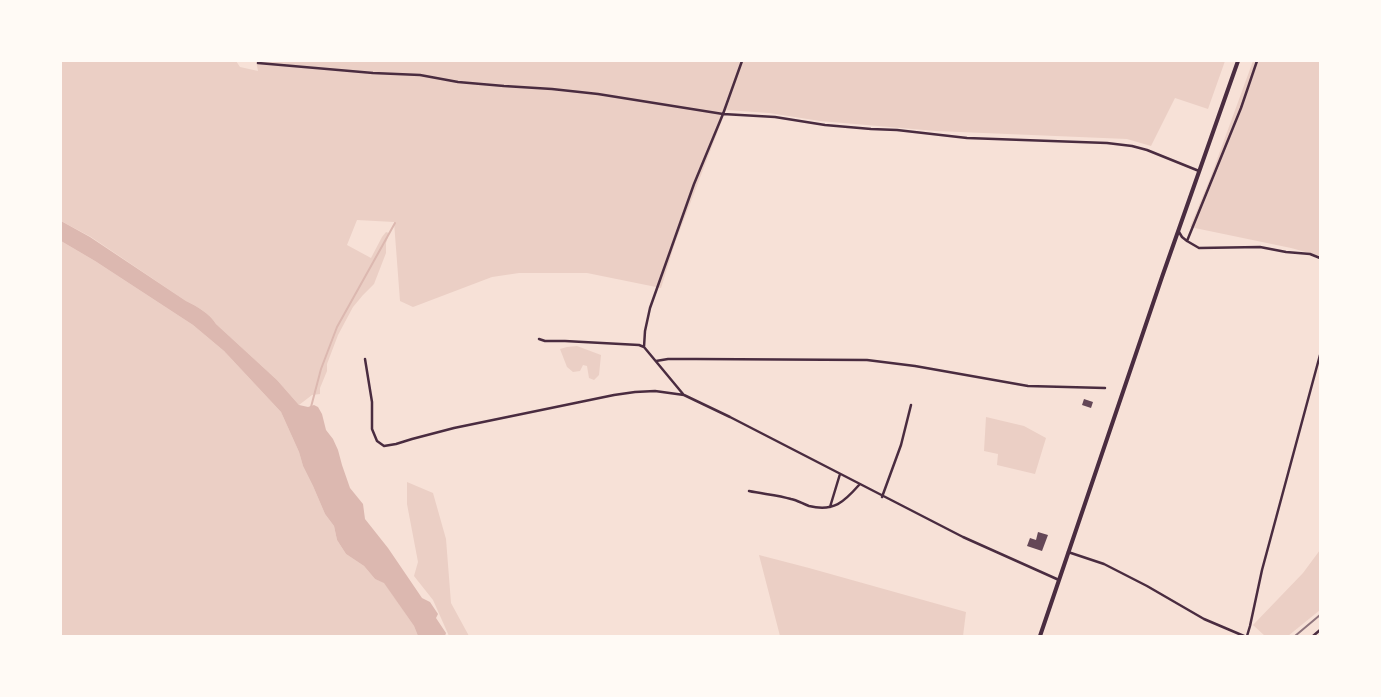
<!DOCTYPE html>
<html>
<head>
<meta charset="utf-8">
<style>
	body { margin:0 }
	#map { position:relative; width:1381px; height:697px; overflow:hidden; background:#f7e1d7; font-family:"Nunito Sans",sans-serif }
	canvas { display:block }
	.frame { position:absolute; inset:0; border:62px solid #fffaf5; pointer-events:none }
</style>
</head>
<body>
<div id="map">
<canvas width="1381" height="697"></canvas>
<div class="frame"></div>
</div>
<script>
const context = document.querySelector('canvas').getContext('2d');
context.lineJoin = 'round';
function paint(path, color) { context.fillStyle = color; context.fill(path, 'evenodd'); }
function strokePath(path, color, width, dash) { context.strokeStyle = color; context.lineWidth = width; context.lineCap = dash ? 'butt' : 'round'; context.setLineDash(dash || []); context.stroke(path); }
paint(new Path2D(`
	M61 61H236L240 67 258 71 256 61H1225L1208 109 1175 98 1151 146 1127 139 936 131 820 121 769 113 726 110 675 243 661 288 587 273H519L492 277 413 307 400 301 394 222 357 220 347 245 371 258 382 237 386 232 389 233 386 243V253L374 284 363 295 353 307 338 335 327 364V371L320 388V394L312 395 299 405 277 380 216 324C209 313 198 307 186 301L91 237 61 221Z
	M1253 61H1320V256L1291 248 1190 227 1211 176Z
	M61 241 95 261 193 325 224 351 281 412 299 452 303 466 313 486 325 514 334 526 337 540 346 554 364 566 375 579 384 582 414 626 418 636H61Z
	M577 346 601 355 599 375 594 380 589 378 587 366 583 365 580 371 573 372 567 367 560 349 567 347Z
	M986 417 1024 426 1046 438 1035 474 997 465 998 454 984 451Z
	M407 482 433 493 446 539 451 603 469 636H449L433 600 414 576 418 562 407 504Z
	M1320 550V610L1288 636H1265L1253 625 1303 573Z
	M759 555 809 568 966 612 963 636H780Z`), '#ebcfc5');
paint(new Path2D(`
	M61 221 90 237 186 301C198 307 209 313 216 324L277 380 299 405 308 407 314 405 318 407 322 414 326 430 333 439 338 450 342 465 350 488 363 504 365 519 388 548 422 598 430 602 438 614 436 618 446 633 445 636H418L414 626 384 583 375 579 364 566 346 554 337 540 334 526 325 514 313 486 303 466 299 452 281 412 224 351 193 325 95 261 61 241Z`), '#dcb8b0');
strokePath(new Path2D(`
	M311 407 321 369 337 327 395 223`), '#dcb8b0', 2);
paint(new Path2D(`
	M1084 399 1093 402 1091 408 1082 405Z
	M1038 532 1048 535 1042 551 1027 546 1030 538 1036 540Z`), '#644757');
strokePath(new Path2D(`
	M258 63 373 73 420 75 458 82 504 86 552 89 598 94 723 114 775 117 825 125 871 129 897 130 967 138 1107 143 1132 146 1147 150 1199 171
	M1179 232 1182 237 1187 241 1199 248 1260 247 1286 252 1310 254 1320 258
	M1187 241 1241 108 1257 61
	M539 339 545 341H565L639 345 644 347
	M365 359 372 402V429L377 441 384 446 396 444 412 439 454 428 614 395 635 392 655 391 684 395 730 417 963 537 1059 580
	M656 361 668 359H696L867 360 915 366 1028 386 1105 388
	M683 394 644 347 645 331 650 308 694 184 723 114 742 61
	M749 491C763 494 778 495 791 499 797 500 803 504 809 506 834 512 844 502 859 485
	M882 497 901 445 911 405
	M830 507 840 474
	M1068 552 1104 564 1147 586 1204 619 1244 636
	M1247 636 1250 626 1262 570 1320 355
	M1313 636 1320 630`), '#4a2c40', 2.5);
strokePath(new Path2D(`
	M1040 636 1162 277 1238 61`), '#4a2c40', 4);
strokePath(new Path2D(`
	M1295 636 1320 615`), '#8f747c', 2);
</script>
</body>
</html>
